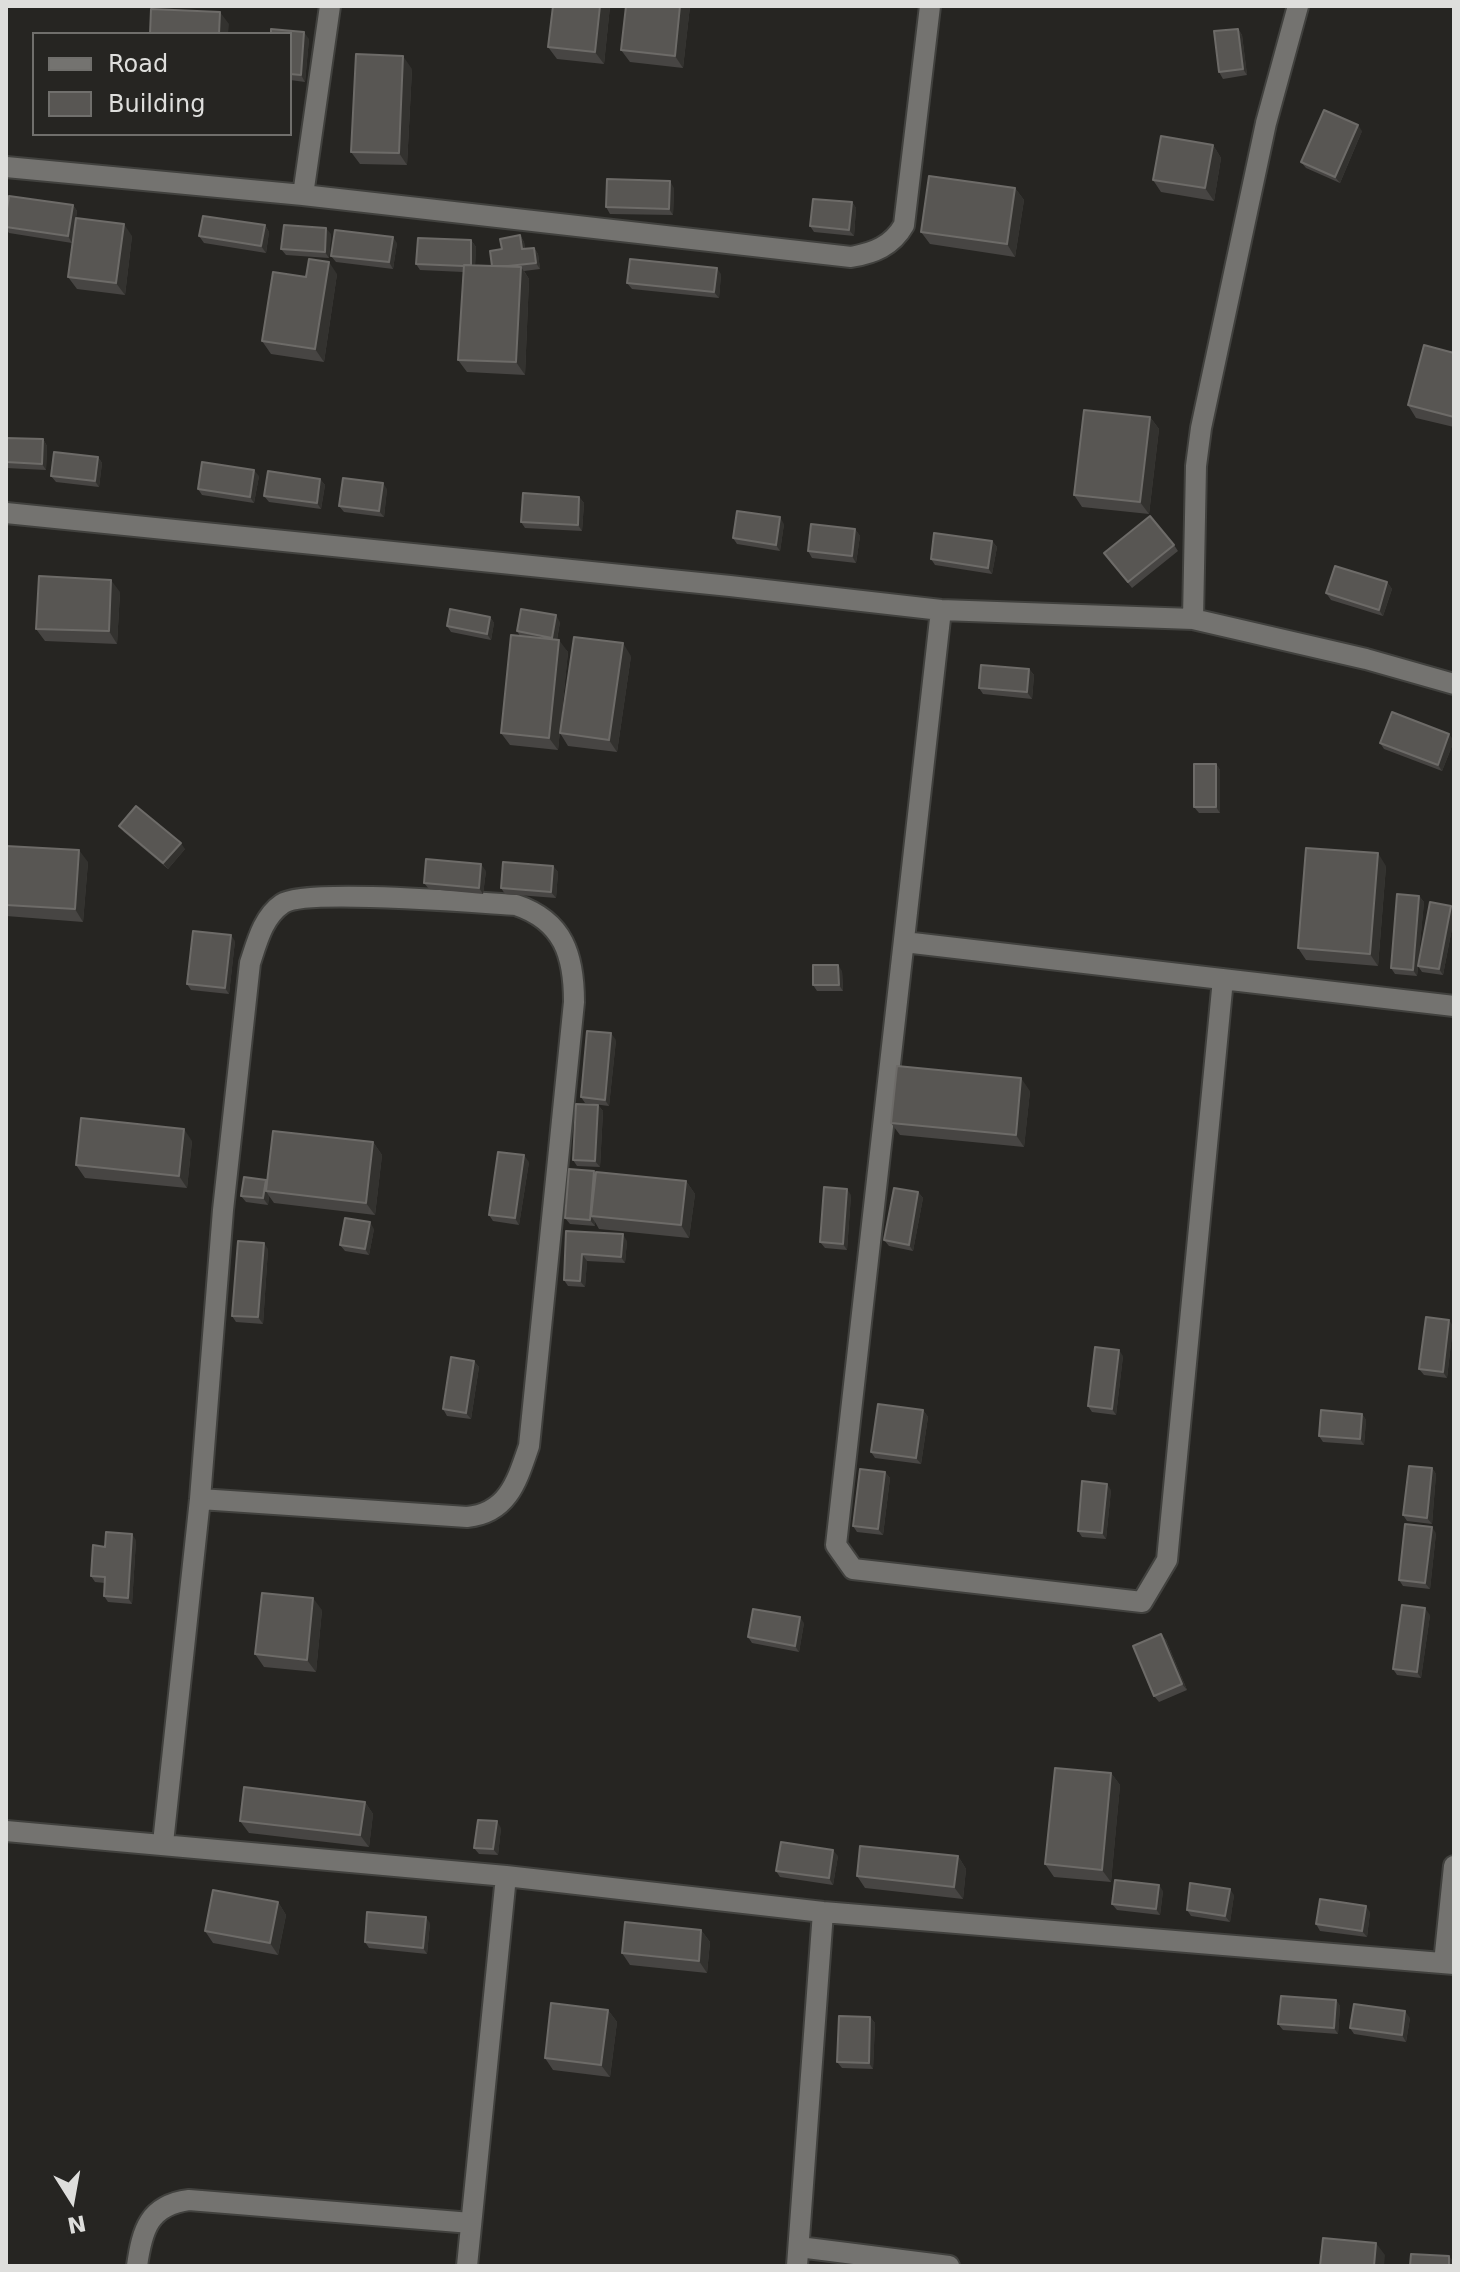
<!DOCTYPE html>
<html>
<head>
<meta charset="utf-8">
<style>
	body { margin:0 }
	#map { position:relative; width:1460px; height:2272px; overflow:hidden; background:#262522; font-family:"DejaVu Sans",sans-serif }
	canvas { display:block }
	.frame { position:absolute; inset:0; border:8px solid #dededc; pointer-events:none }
	.legend { position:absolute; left:32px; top:32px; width:260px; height:104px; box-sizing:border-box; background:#262522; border:2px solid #706f6c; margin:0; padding:10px 14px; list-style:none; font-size:24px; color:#dededc }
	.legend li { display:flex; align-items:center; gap:16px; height:40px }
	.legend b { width:40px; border:2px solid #706f6c }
	.north { position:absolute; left:32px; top:2160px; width:80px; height:80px; -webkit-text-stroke:6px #262522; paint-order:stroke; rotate:169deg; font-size:22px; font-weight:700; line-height:32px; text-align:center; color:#dededc }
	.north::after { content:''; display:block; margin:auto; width:28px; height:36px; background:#dededc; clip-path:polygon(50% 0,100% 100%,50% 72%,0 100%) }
</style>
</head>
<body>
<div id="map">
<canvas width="1460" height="2272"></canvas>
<div class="frame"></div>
<ul class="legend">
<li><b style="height:10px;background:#747370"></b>Road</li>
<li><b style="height:22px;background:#585653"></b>Building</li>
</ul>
<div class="north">N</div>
</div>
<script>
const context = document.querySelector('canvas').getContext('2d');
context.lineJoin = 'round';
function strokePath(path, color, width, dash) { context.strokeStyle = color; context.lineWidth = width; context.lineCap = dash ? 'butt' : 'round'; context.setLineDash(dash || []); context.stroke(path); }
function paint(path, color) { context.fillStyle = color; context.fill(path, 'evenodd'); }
const minor = new Path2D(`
	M6 167 303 195 330 6
	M303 195 851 257C874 253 892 246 904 225L930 6
	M6 513 730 586 941 610 1193 619 1366 659 1454 684
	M941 610 836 1545 853 1569 1142 1602 1167 1560 1223 979
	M1193 619 1196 466 1201 428 1266 123 1298 6
	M904 942 1454 1006
	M6 1831 506 1876 823 1912 1454 1964
	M163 1843 200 1499 223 1210 250 963C257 942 263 917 282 904 304 888 480 903 516 905 564 921 574 956 574 1002L529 1446C517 1481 508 1513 467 1517L200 1499
	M1444 1963 1454 1866
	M799 2247 949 2266
	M137 2266C142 2230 149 2205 189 2200L471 2223
	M467 2266 506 1876
	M797 2266 823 1912`);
strokePath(minor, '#41413e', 24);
strokePath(minor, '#747370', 20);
paint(new Path2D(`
	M610 6 604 64 557 59 548 47Z
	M626 6H690L683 68 630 62 621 50Z
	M1238 29 1242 35 1247 75 1223 79 1219 72Z
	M290 34 309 39 305 82 290 80Z
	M412 69 407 165 360 164 351 152Z
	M1362 131 1340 183 1306 168 1301 162Z
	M1213 145 1221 158 1214 201 1161 192 1153 180Z
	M674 188 673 215 610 214 606 207Z
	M1015 188 1024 200 1015 257 930 244 921 232Z
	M852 202 856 208 854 236 814 232 810 226Z
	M73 205 77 211 76 218 132 236 125 295 77 289 68 277 72 243 9 233 6 229V216Z
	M265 225 269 232 266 253 204 243 199 236Z
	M331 234 329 258 286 255 281 249Z
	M520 235 524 242 525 249 534 248 538 254 540 269 524 271 529 279 525 375 467 372 458 360 463 272 420 270 416 264 471 240 476 247 475 265 492 266 502 249Z
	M397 243 393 269 336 262 331 256Z
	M337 274 324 362 271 354 262 341 306 277Z
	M721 274 719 298 632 289 627 283Z
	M1454 353V427L1416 418 1408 405Z
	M1150 417 1159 429 1149 514 1082 507 1074 495Z
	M6 438 43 439 47 446 46 470 6 468Z
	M98 457 102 463 99 487 56 482 51 476Z
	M259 476 254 503 202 495 198 489Z
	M320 479 325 485 321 509 269 502 264 496Z
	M387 489 384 517 344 512 339 506Z
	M579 497 584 503 582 531 525 528 521 522Z
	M784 524 780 551 737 544 733 538Z
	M855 529 860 536 856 563 812 558 808 551Z
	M992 541 997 547 992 574 935 565 931 559Z
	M1174 545 1178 551 1132 588 1108 559Z
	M1387 582 1392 589 1383 616 1331 600 1326 593Z
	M120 592 117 644 45 641 36 629Z
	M490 617 494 623 491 640 451 632 447 626Z
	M560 622 557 640 568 652 558 750 510 745 501 733 520 636 517 631Z
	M631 656 617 752 568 746 560 733Z
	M1029 669 1034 675 1032 699 983 694 979 688Z
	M1454 741 1442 771 1384 749 1380 743Z
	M1216 764 1220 770V813H1199L1194 807Z
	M119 826 185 849 168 869 124 832Z
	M6 846 88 862 83 922 6 916Z
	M553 866 558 872 556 898 505 894 501 888Z
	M1386 866 1378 966 1306 960 1298 948Z
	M486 871 483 894 429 889 424 883Z
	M1419 896 1424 902 1418 963 1451 906 1454 910V918L1443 975 1422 972 1418 966 1417 976 1395 974 1391 968Z
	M235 941 229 994 191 990 187 984Z
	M842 971 843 991H817L813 985Z
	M616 1040 609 1106 585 1103 581 1097Z
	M1030 1091 1024 1147 900 1135 891 1123Z
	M598 1105 603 1111 600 1167 577 1166 573 1160Z
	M192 1141 187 1188 85 1178 76 1165Z
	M373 1142 382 1155 375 1215 274 1203 269 1196 268 1205 246 1202 241 1196Z
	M529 1162 519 1225 493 1221 489 1215Z
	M594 1171 596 1174 686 1181 695 1194 689 1238 599 1229 595 1222V1226L570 1224 565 1218Z
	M918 1192 923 1198 913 1251 889 1246 884 1240Z
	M851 1195 847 1250 825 1248 820 1242Z
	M374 1229 369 1255 345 1251 340 1245Z
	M566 1231 627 1241 625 1263 587 1261 585 1287 568 1286 564 1280Z
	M268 1249 263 1324 236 1322 232 1316Z
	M1453 1326 1447 1378 1424 1375 1419 1369Z
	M1123 1356 1116 1415 1092 1412 1088 1406Z
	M474 1361 479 1367 471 1419 447 1416 443 1409Z
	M923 1410 928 1417 921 1464 875 1458 871 1452Z
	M1362 1414 1366 1420 1364 1445 1323 1442 1319 1436Z
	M1432 1468 1436 1474 1432 1524 1407 1521 1403 1515Z
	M885 1472 890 1478 883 1535 857 1532 853 1526Z
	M1111 1490 1106 1539 1082 1537 1078 1531Z
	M1436 1533 1430 1589 1403 1586 1399 1580Z
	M136 1540 132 1604 108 1602 104 1596 105 1583 95 1582 91 1576 105 1547Z
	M322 1610 316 1672 264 1667 255 1654Z
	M1430 1615 1421 1678 1397 1675 1393 1669Z
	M804 1623 799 1652 752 1643 748 1637Z
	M1161 1634 1166 1640 1187 1690 1159 1702 1154 1696Z
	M1111 1773 1120 1785 1111 1882 1054 1877 1045 1864Z
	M365 1802 373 1814 369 1847 249 1833 240 1821Z
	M501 1828 498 1855 479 1854 474 1848Z
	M838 1856 833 1885 780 1877 776 1871Z
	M958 1856 966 1869 963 1899 865 1888 857 1876Z
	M1163 1891 1160 1915 1117 1910 1112 1904Z
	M1234 1895 1230 1922 1191 1916 1187 1910Z
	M278 1902 286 1915 278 1955 213 1943 205 1931Z
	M1370 1912 1367 1937 1320 1931 1316 1924Z
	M430 1923 427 1954 369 1948 365 1942Z
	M701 1930 710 1942 707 1973 630 1965 622 1953Z
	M1336 2000 1340 2006 1338 2034 1283 2030 1278 2024Z
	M608 2010 617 2022 610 2077 553 2070 545 2058Z
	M870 2017 875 2023 873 2069 842 2068 837 2062Z
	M1410 2018 1406 2042 1354 2034 1350 2028Z`), '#474543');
paint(new Path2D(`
	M600 6H610L604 64 595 52Z
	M680 6H690L683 68 675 56Z
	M220 12 229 24 228 34H219Z
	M1238 29 1242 35 1247 75 1243 69Z
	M304 32 309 39 305 82 301 75Z
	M403 56 412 69 407 165 399 153Z
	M1358 125 1362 131 1340 183 1335 177Z
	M1213 145 1221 158 1214 201 1205 188Z
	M670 181 674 188 673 215 669 209Z
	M1015 188 1024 200 1015 257 1007 244Z
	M852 202 856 208 854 236 849 230Z
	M73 205 77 211 72 243 68 236Z
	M124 224 132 236 125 295 116 283Z
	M265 225 269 232 266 253 261 246Z
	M326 228 331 234 329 258 325 252Z
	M520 235 524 242 526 256 522 249Z
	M393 237 397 243 393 269 389 262Z
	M471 240 476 247 475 272 471 266Z
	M534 248 538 254 540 269 536 263Z
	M329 262 337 274 324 362 315 349Z
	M521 267 529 279 525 375 516 362Z
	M717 268 721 274 719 298 714 292Z
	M1150 417 1159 429 1149 514 1140 502Z
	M43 439 47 446 46 470 42 464Z
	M98 457 102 463 99 487 95 481Z
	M254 470 259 476 254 503 250 497Z
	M320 479 325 485 321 509 317 503Z
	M383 483 387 489 384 517 379 511Z
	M579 497 584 503 582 531 578 525Z
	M780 517 784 524 780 551 776 545Z
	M855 529 860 536 856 563 852 556Z
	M992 541 997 547 992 574 988 568Z
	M111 580 120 592 117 644 109 631Z
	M1387 582 1392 589 1383 616 1379 610Z
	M556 615 560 622 556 644 552 638Z
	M490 617 494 623 491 640 487 634Z
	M559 640 568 652 558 750 549 738Z
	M623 643 631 656 617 752 609 740Z
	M1029 669 1034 675 1032 699 1027 692Z
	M1449 734 1454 741 1442 771 1438 765Z
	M1216 764 1220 770V813L1216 807Z
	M181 843 185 849 168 869 163 863Z
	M79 850 88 862 83 922 75 909Z
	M1378 853 1386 866 1378 966 1370 954Z
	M481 864 486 871 483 894 479 888Z
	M553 866 558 872 556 898 551 892Z
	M1419 896 1424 902 1417 976 1413 970Z
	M1451 906 1454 910V918L1443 975 1439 969Z
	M231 935 235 941 229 994 225 988Z
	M838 965 842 971 843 991 839 985Z
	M611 1033 616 1040 609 1106 605 1100Z
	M1021 1078 1030 1091 1024 1147 1016 1135Z
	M598 1105 603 1111 600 1167 595 1161Z
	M184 1129 192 1141 187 1188 179 1176Z
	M373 1142 382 1155 375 1215 366 1203Z
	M524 1155 529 1162 519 1225 515 1218Z
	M594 1171 598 1177 591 1216 595 1222V1226L590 1220Z
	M266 1180V1191L269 1196 268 1205 263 1198Z
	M686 1181 695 1194 689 1238 681 1225Z
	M847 1189 851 1195 847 1250 843 1244Z
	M918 1192 923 1198 913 1251 909 1245Z
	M370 1222 374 1229 369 1255 365 1249Z
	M623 1234 627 1241 625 1263 621 1257Z
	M264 1243 268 1249 263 1324 258 1317Z
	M582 1254 587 1261 585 1287 580 1281Z
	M1449 1320 1453 1326 1447 1378 1443 1372Z
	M1119 1350 1123 1356 1116 1415 1112 1409Z
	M474 1361 479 1367 471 1419 466 1413Z
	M923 1410 928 1417 921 1464 916 1458Z
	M1362 1414 1366 1420 1364 1445 1360 1439Z
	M1432 1468 1436 1474 1432 1524 1427 1518Z
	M885 1472 890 1478 883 1535 878 1529Z
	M1107 1484 1111 1490 1106 1539 1102 1533Z
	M1432 1527 1436 1533 1430 1589 1425 1583Z
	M132 1534 136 1540 132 1604 128 1598Z
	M313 1598 322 1610 316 1672 307 1660Z
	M1425 1608 1430 1615 1421 1678 1417 1672Z
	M800 1617 804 1623 799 1652 795 1646Z
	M1161 1634 1166 1640 1187 1690 1182 1684Z
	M1111 1773 1120 1785 1111 1882 1102 1870Z
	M365 1802 373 1814 369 1847 360 1835Z
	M497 1821 501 1828 498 1855 493 1849Z
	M833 1850 838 1856 833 1885 829 1878Z
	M958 1856 966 1869 963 1899 954 1887Z
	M1159 1885 1163 1891 1160 1915 1156 1909Z
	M1230 1889 1234 1895 1230 1922 1225 1916Z
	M278 1902 286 1915 278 1955 270 1943Z
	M1366 1906 1370 1912 1367 1937 1362 1931Z
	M426 1917 430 1923 427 1954 423 1948Z
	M701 1930 710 1942 707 1973 699 1961Z
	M1336 2000 1340 2006 1338 2034 1334 2028Z
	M608 2010 617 2022 610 2077 601 2065Z
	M1405 2011 1410 2018 1406 2042 1402 2035Z
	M870 2017 875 2023 873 2069 869 2063Z
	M1376 2243 1385 2255 1384 2266H1374Z
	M1449 2256 1454 2262 1453 2266H1449Z`), '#33322f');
const building = new Path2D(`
	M553 6H600L595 52 548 47Z
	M626 6H680L675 56 621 50Z
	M151 9 220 12 219 34H150Z
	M271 29 304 32 301 75 290 74V34H271Z
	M1238 29 1243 69 1219 72 1214 31Z
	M356 54 403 56 399 153 351 152Z
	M1324 110 1358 125 1335 177 1301 162Z
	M1161 136 1213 145 1205 188 1153 180Z
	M929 176 1015 188 1007 244 921 232Z
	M607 179 670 181 669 209 606 207Z
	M9 196 73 205 68 236 6 227V216Z
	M813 199 852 202 849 230 810 226Z
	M203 216 265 225 261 246 199 236Z
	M76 218 124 224 116 283 68 277Z
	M284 225 326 228 325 252 281 249Z
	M335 230 393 237 389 262 331 256Z
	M520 235 522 249 534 248 536 263 508 266H492L490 251 502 249 500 239Z
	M418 238 471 240V265H464V266L416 264Z
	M309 259 329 262 315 349 262 341 273 272 306 277Z
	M630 259 717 268 714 292 627 283Z
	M464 265 521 267 516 362 458 360Z
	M1424 345 1454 353V417L1408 405Z
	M1084 410 1150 417 1140 502 1074 495Z
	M6 438 43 439 42 464 6 462Z
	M54 452 98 457 95 481 51 476Z
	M202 462 254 470 250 497 198 489Z
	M268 471 320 479 317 503 264 496Z
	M343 478 383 483 379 511 339 506Z
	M523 493 579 497 578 525 521 522Z
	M737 511 780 517 776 545 733 538Z
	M1150 516 1174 545 1128 582 1104 553Z
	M811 524 855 529 852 556 808 551Z
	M934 533 992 541 988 568 931 559Z
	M1335 566 1387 582 1379 610 1326 593Z
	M39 576 111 580 109 631 36 629Z
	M450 609 490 617 487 634 447 626Z
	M521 609 556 615 552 638 517 631Z
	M511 635 559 640 549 738 501 733Z
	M574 637 623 643 609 740 560 733Z
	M981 665 1029 669 1027 692 979 688Z
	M1392 712 1449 734 1438 765 1380 743Z
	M1194 764H1216V807H1194Z
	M136 806 181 843 163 863 119 826Z
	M6 846 79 850 75 909 6 905Z
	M1306 848 1378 853 1370 954 1298 948Z
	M426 859 481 864 479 888 424 883Z
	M503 862 553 866 551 892 501 888Z
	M1397 894 1419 896 1413 970 1391 968Z
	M1430 902 1451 906 1439 969 1418 966Z
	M193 931 231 935 225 988 187 984Z
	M813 965H838L839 985H813Z
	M587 1031 611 1033 605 1100 581 1097Z
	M897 1066 1021 1078 1016 1135 891 1123Z
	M576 1104 598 1105 595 1161 573 1160Z
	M81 1118 184 1129 179 1176 76 1165Z
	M273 1131 373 1142 366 1203 266 1191Z
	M498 1152 524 1155 515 1218 489 1215Z
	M569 1169 594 1171 590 1220 565 1218Z
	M596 1172 686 1181 681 1225 591 1216Z
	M244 1177 266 1180 263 1198 241 1196Z
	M824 1187 847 1189 843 1244 820 1242Z
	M894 1188 918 1192 909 1245 884 1240Z
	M345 1218 370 1222 365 1249 340 1245Z
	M566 1231 623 1234 621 1257 582 1254 580 1281 564 1280Z
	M238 1241 264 1243 258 1317 232 1316Z
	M1426 1317 1449 1320 1443 1372 1419 1369Z
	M1095 1347 1119 1350 1112 1409 1088 1406Z
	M451 1357 474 1361 466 1413 443 1409Z
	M878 1404 923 1410 916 1458 871 1452Z
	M1321 1410 1362 1414 1360 1439 1319 1436Z
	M1409 1466 1432 1468 1427 1518 1403 1515Z
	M860 1469 885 1472 878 1529 853 1526Z
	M1082 1481 1107 1484 1102 1533 1078 1531Z
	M1405 1524 1432 1527 1425 1583 1399 1580Z
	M106 1532 132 1534 128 1598 104 1596 105 1577 91 1576 93 1545 105 1547Z
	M262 1593 313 1598 307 1660 255 1654Z
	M1402 1605 1425 1608 1417 1672 1393 1669Z
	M753 1609 800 1617 795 1646 748 1637Z
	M1161 1634 1182 1684 1154 1696 1133 1646Z
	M1055 1768 1111 1773 1102 1870 1045 1864Z
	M244 1787 365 1802 360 1835 240 1821Z
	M478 1820 497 1821 493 1849 474 1848Z
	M781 1842 833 1850 829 1878 776 1871Z
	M860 1846 958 1856 954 1887 857 1876Z
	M1115 1880 1159 1885 1156 1909 1112 1904Z
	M1190 1883 1230 1889 1225 1916 1187 1910Z
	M213 1890 278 1902 270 1943 205 1931Z
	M1320 1899 1366 1906 1362 1931 1316 1924Z
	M367 1912 426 1917 423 1948 365 1942Z
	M625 1922 701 1930 699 1961 622 1953Z
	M1281 1996 1336 2000 1334 2028 1278 2024Z
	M551 2003 608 2010 601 2065 545 2058Z
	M1354 2004 1405 2011 1402 2035 1350 2028Z
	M839 2016 870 2017 869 2063 837 2062Z
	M1323 2238 1376 2243 1374 2266H1320Z
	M1411 2254 1449 2256V2266H1410Z`);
paint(building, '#585653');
strokePath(building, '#6d6b68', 2);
</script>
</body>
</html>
